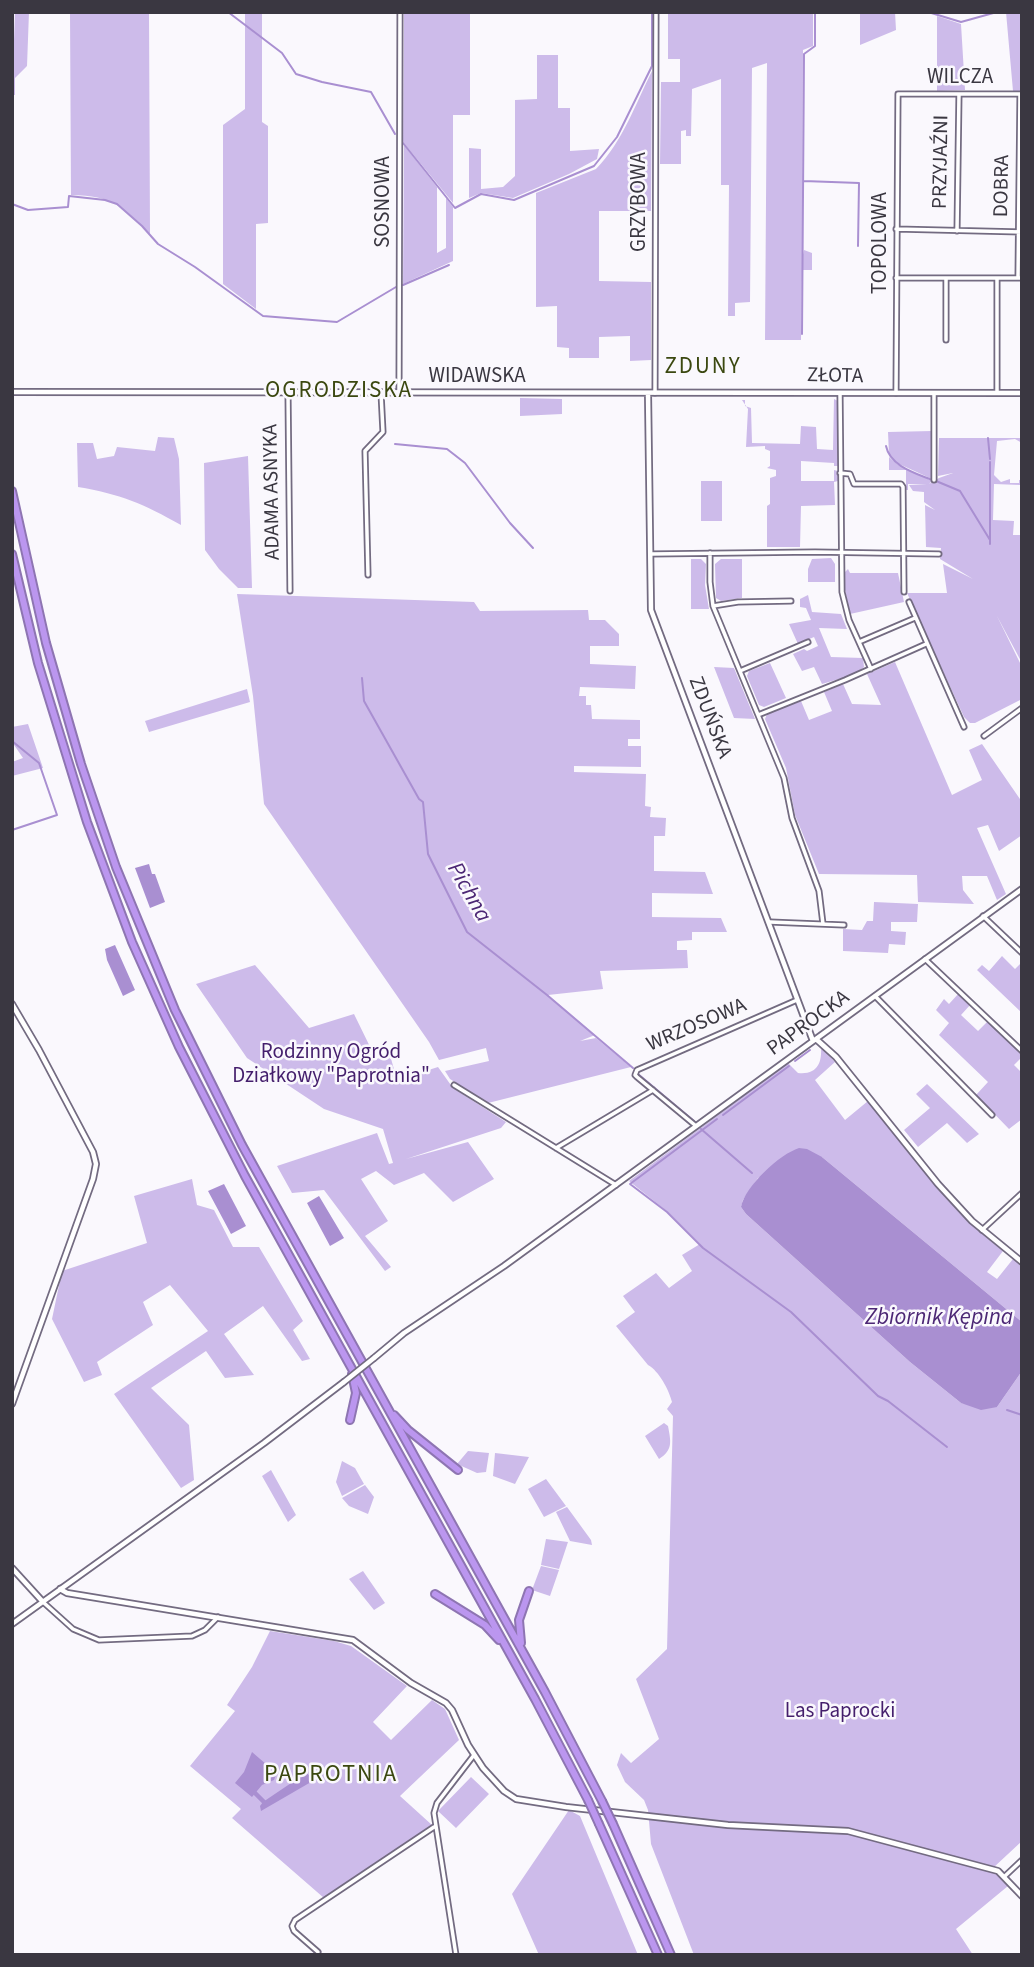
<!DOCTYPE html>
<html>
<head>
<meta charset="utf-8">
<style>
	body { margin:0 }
	#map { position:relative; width:1034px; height:1967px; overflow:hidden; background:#faf8fd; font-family:"Source Sans 3",sans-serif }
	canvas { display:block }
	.frame { position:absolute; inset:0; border:14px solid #3a3741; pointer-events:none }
</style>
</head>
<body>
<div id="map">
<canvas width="1034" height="1967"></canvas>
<div class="frame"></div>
</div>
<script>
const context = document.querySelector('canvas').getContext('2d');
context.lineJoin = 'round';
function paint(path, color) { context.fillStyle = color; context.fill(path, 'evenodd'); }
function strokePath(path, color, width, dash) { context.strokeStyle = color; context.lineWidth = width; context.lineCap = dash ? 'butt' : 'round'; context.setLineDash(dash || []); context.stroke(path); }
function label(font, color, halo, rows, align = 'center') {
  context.font = font + ' "Source Sans 3",sans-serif'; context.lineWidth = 5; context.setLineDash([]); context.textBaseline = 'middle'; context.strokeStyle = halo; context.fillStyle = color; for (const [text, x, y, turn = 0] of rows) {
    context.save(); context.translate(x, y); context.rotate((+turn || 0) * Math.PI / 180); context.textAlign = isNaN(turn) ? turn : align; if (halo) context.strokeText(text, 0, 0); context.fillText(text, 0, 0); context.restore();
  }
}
paint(new Path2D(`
	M15 12H29L27 66 15 78V95H12Z
	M70 12H149L150 234C120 205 114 196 71 195Z
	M245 12H262V122L268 126V223L256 224V309L223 284V125L245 109Z
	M404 12H470V115H453V203L403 142Z
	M668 12H813V46L803 50 802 259 804 250 812 253V270H802L801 340H765L767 63 752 68 750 302 735 303V316H728L729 185H721V79L692 89 691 136H686V130L681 131V164H660L661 82H680V59H668Z
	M860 12H895L896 30 860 45Z
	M1006 12H1022V91H1013Z
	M937 16 961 24 965 90 937 91Z
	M537 55H558V108H570V151L599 149 597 159 569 174 513 198 481 193 469 198V148L481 149V189L503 187 515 176V100L537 99Z
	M652 71 651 211H599V281L651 282V360L630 361V336L599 337V358H569V348L557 347V306L536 307V193L596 169C623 141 635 105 652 71Z
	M404 145 437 187V253L446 248V198L453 207V261L403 284Z
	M520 398 562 399V414L520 416Z
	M834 399 838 401V466H834V463L801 461V481H834V470L838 471V481L834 482 835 505 801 506 800 547H767V506L770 504V478L776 476V470L767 468 770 466V451L765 449V446L746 447 748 409 742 400H745V406L751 408 752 443 800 444 801 426 816 427 817 449 833 450Z
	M1021 399 1022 443 1015 439 997 441 994 475 1001 482 1010 479V483H1019V480H1022V517L1020 485 994 484 993 520 1014 521 1013 535H1020L1022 541V663L997 616 1022 667V699L975 723H970L964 717 907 593H947L943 564 973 579 940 559 941 548 926 547 925 505 935 510 924 502V492L913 491 909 485 927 484H908V490H906V470H889V457L897 464 932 481 929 484 939 478 953 473 938 476 939 438H1020Z
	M932 431V479L897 463 889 455 888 432Z
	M158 437 174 438 179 459 181 525C144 504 120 494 78 487L77 443H93L97 459 114 456 117 447 155 451Z
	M248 456 252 588H238L219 569 205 550 204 463Z
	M701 481H722V521H701Z
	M831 558 835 564V582H808V569L812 559Z
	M691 559H701L706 564 705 585 709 609H691Z
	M721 559H742V598L721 601 716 598 715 564Z
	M848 569 850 573H898L904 602 850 614 845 590 844 573Z
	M237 594 474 602 480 611 588 610 589 620H605L619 634V646H590V664L636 666 635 689 580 687 579 696H586V705H591L592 719 640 720V739H628V746H641V767L574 766V772L646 774 645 806 651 807 650 817 666 818 665 836H654V871L705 872 713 894 652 893V917L721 918 727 932H692V940L677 941V950H687L688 968 600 971 603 989 548 995 595 1035 580 1041 596 1038 631 1067 488 1103 450 1079 445 1071 489 1061 486 1048 439 1060 429 1042 264 804 253 696Z
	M808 595 812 612 841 614 847 629 819 628 831 657 863 658 864 667 856 674 822 684 814 667 802 671 793 654 804 649 807 651 818 646 814 637 798 644 789 624 811 620 806 608 800 607V599Z
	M895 662 952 795 982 780 969 750 982 744 1022 802V835L999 851 988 825 977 828 1006 894 997 900 987 876H962L963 890 974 904 918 902 917 875 819 874 795 815 786 768 765 719 767 714 801 701 809 720 832 711 824 692 843 684 852 704 881 705 867 674Z
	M770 663 786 698 764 707 759 705 747 676 749 671Z
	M714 667 734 668 755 719 734 718Z
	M247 689 250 702 149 732 145 721Z
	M28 724 43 768 12 776V762L23 758 12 742V727Z
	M874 902 918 904 917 922H891V931L906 932 905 945 889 944 888 953 843 951V929L862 930 867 921H873Z
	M1002 956 1015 969 1022 962V1013L977 970 982 965 989 971Z
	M255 965 309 1028 354 1014 376 1059 390 1055 397 1080 438 1067 453 1088 506 1122 501 1128 406 1159 468 1142 494 1179 453 1202 424 1173 394 1185 376 1171 361 1179 388 1221 365 1236 391 1267 385 1271 324 1190 292 1193 277 1166 377 1133 389 1164 393 1163 383 1129 324 1109 247 1058 196 984Z
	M959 993 971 1004 961 1015 978 1031 988 1021 1022 1053V1057L1014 1065 1022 1073V1119L1009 1129 976 1095 988 1082 939 1035 949 1023 936 1010 944 999 949 1004Z
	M821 1047 835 1062 815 1080 845 1120 868 1101C910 1154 950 1209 1003 1251L987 1272 997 1279 1013 1259 1022 1266V1322L822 1157 758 1178 743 1200 741 1207 746 1214 910 1362 961 1403 997 1407 1022 1371V1841L993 1868 1008 1886 956 1929 973 1955H694L651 1844 648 1810 644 1800 625 1782 617 1765 621 1753 631 1763 659 1739 636 1679 667 1649 673 1416 667 1409 672 1402C669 1390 659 1371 648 1365L616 1326 635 1312 623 1296 656 1273 669 1288 692 1271 682 1255 700 1244 669 1213 629 1181 788 1063 798 1073C818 1075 822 1062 821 1047Z
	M927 1084 979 1134 967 1143 947 1123 918 1147 904 1130 930 1108 916 1094Z
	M192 1179 197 1205 214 1210 233 1247H259L303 1321 293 1330 310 1359 302 1361 263 1306 224 1334 254 1375 225 1378 206 1351 151 1388 189 1425 194 1480 181 1488 114 1394 208 1331 170 1285 143 1302 153 1325 97 1362 102 1375 84 1382 52 1319 62 1271 147 1243 134 1196Z
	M664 1423 668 1426C671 1442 673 1450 659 1459L645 1436Z
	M468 1451 489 1453 486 1472 477 1473 457 1464Z
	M495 1453 529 1457 515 1484 493 1476Z
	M342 1461 355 1468 364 1484 342 1496 336 1482Z
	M271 1470 296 1515 288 1522 262 1476Z
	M546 1479 566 1506 544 1517 528 1489Z
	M365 1485 374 1497 368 1514 349 1506 342 1498Z
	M567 1507 591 1540 592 1545 570 1541 556 1512Z
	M546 1539 568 1542 559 1569 541 1565Z
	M541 1566 559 1570 550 1596 532 1590Z
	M363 1571 385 1603 374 1610 349 1579Z
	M270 1631 334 1641 351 1646 407 1686 373 1722 391 1740 432 1700 445 1709 459 1740 400 1796 432 1825 324 1898 232 1818 241 1809 190 1766 235 1711 227 1705 252 1667Z
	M471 1777 489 1794 456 1828 438 1811Z
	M569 1810 580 1816 638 1955H539L512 1894Z`), '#cdbbea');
paint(new Path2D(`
	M149 864 152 874H155L165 902 150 908 135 868Z
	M115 945 135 990 123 996 107 960 105 949Z
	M799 1148 807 1149 822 1157 1022 1322V1371L997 1407 981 1410 961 1403 910 1362 746 1214 741 1207C745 1186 780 1154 799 1148Z
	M224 1184 246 1226 231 1234 208 1191Z
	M319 1196 344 1238 330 1246 307 1203Z
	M252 1752 267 1765 279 1767 274 1780 262 1785 252 1797 235 1783 244 1772Z
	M303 1771 309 1775 311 1782 261 1811 260 1806 263 1802 300 1777Z`), '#a98fd1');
strokePath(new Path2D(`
	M228 12 282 53 296 74 322 82 371 92 395 134
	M928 12 961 22 997 12
	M403 143 455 208 481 194 514 200 594 166 617 137 652 66V12
	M804 181 859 183 858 246
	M12 204 28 210 68 207 69 196 105 200 117 204 142 226 158 244 195 267 263 316 337 322 396 287
	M403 285 449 265
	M802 334 804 54 815 46V12
	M988 438 990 459
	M395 444 447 449 465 463 510 523 533 548
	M886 446C890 466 915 473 932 480
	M936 481 960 491 990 540
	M990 544V462
	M362 678 364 701 419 799 423 802 428 854 467 932 547 995 633 1068
	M12 741 39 763 57 815 12 830
	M795 1061 810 1050
	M638 1074 694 1121
	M723 1115 789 1066
	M717 1119 630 1184 667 1212 703 1248 791 1312 878 1396 888 1401 947 1447
	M701 1129 752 1173
	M1007 1410 1022 1415`), '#a98fd1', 2);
strokePath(new Path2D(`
	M255 1793 264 1802`), '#a98fd1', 4.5);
const minor = new Path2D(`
	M896 229 1022 232
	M957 231 959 94
	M896 278H1022
	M1018 278 1020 94
	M946 340V278
	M399 392 400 12
	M288 393 290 591
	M655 393 656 12
	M840 393 842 592 849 620 871 669
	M896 393 898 94H1022
	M934 393V480
	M997 393V278
	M840 473 850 474 854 484H901L903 487 904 592
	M710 553V582L713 606 784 778 792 818 819 891 823 924
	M651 554 815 552 939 554
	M368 575 365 451 383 432 381 393
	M909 602 964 727
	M713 606 738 602 791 601
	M859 642 915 618
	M740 671 808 642
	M758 715 845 680 926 644
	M984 736 1022 708
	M983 916 1022 953
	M770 922 844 925
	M925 959 1022 1051
	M875 996 992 1115
	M454 1085 616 1185
	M696 1126 637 1077 635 1075 637 1070 797 1000
	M556 1148 653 1090
	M982 1230 1022 1193
	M43 1602 73 1629 99 1640 192 1636 205 1630 218 1617
	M1005 1876 1022 1860
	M318 1952 294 1931 292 1926 295 1920 434 1827
	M456 1955 434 1813 437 1803 474 1755`);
const tertiary = new Path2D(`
	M12 392 1022 393
	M648 393 651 610 813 1041
	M12 1004 39 1050 93 1152 96 1164 93 1179 12 1404
	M816 1039 836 1057 938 1184 972 1221 1022 1262
	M374 1358 404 1333 504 1266 1022 889
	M12 1568 43 1602
	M60 1589 67 1593 353 1640 411 1683 446 1703 452 1710 468 1745 483 1768 504 1791 516 1799 566 1807 728 1825 848 1831 998 1871 1022 1896
	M12 1624 264 1443 344 1382`);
const motorway = new Path2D(`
	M12 491 46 643 81 764 116 867 175 1010 242 1145 545 1692 602 1801
	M12 554 38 663 87 822 132 942 179 1047 245 1176 535 1699 588 1800
	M394 1415 408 1430 458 1470
	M350 1420 356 1393 352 1374
	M435 1594 485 1625 499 1640
	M521 1643 519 1620 529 1591
	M599 1824 658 1955
	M613 1824 671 1955`);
strokePath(minor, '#736b81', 7);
strokePath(tertiary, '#736b81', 8);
strokePath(motorway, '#8e75b2', 10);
strokePath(minor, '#fff', 3.5);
strokePath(tertiary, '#fff', 4.5);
strokePath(motorway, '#bb96ef', 6);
const tertiaryBridge = new Path2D(`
	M344 1382 374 1358`);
const motorwayBridge = new Path2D(`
	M588 1800 599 1824
	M602 1801 613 1824`);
strokePath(tertiaryBridge, '#736b81', 8, []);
strokePath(motorwayBridge, '#8e75b2', 10, []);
strokePath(tertiaryBridge, '#fff', 4.5);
strokePath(motorwayBridge, '#bb96ef', 6);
label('21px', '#3a3741', '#faf8fd', [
	["WILCZA",960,78],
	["PRZYJAŹNI",942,162,-89],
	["DOBRA",1003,186,-89],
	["SOSNOWA",384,202,-90],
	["GRZYBOWA",640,202,-90],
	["TOPOLOWA",881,243,-90],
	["WIDAWSKA",477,377],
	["ZŁOTA",835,377,1],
	["ADAMA ASNYKA",273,492,-91],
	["ZDUŃSKA",709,718,69],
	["PAPROCKA",809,1024,-36],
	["WRZOSOWA",697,1026,-23]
]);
label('21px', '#441e6c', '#faf8fd', [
	["Rodzinny Ogród",331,1053],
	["Działkowy \"Paprotnia\"",331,1077],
	["Las Paprocki",840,1712]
]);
context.letterSpacing = '2px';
label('23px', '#3b4810', '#faf8fd', [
	["ZDUNY",703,368],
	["OGRODZISKA",339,392]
]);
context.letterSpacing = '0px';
label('italic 23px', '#4c2775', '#faf8fd', [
	["Pichna",468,893,60],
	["Zbiornik Kępina",939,1319]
]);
context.letterSpacing = '2px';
label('24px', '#3b4810', '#faf8fd', [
	["PAPROTNIA",331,1776]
]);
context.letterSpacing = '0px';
</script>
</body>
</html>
